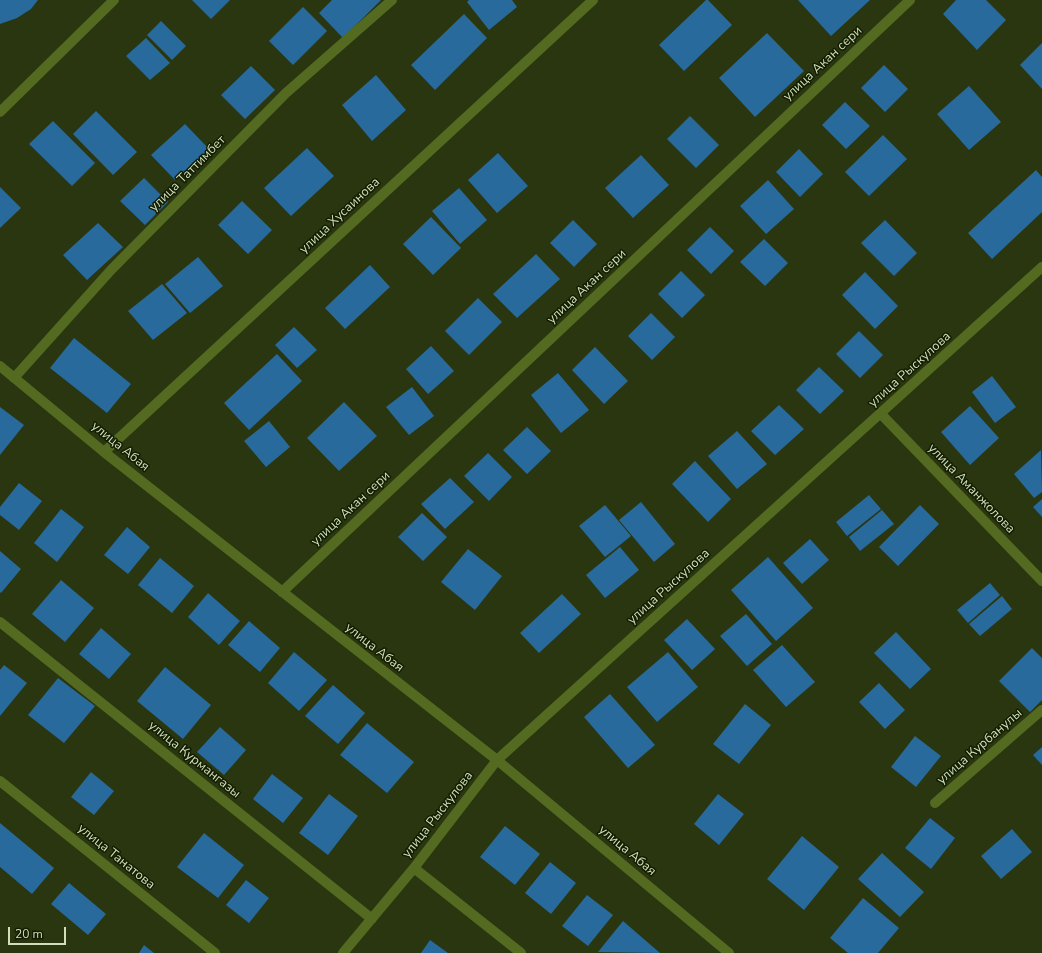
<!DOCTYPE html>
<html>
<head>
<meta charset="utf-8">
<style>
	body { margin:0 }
	#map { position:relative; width:1042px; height:953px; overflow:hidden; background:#2a3610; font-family:"Nunito Sans",sans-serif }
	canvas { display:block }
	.scale { position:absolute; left:8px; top:927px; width:58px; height:18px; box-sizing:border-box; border:2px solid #d0dfba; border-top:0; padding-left:5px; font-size:12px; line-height:14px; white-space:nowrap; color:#d0dfba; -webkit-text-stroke:3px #131d01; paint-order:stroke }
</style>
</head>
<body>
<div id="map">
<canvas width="1042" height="953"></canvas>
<div class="scale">20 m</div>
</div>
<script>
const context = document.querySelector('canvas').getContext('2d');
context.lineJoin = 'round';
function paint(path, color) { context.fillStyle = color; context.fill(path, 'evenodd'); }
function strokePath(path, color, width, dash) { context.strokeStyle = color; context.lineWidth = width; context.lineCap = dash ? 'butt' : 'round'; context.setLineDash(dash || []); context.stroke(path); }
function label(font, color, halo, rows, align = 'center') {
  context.font = font + ' "Nunito Sans",sans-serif'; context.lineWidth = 3; context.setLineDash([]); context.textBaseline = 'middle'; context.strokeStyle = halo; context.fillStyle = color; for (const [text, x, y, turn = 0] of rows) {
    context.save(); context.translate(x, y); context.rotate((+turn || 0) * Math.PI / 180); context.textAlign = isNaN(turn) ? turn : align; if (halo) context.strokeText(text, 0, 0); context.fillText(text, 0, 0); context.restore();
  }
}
paint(new Path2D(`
	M0 0H38L31 9 17 18 0 24Z
	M192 0H230L211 19Z
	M332 0H381L343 38 319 13Z
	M469 0H512L517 7 489 30 467 2Z
	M706 0H708L732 25 684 71 659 45Z
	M798 0H870L831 36Z
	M956 0H986L1006 20 977 50 943 14Z
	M303 7 327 31 293 65 269 41Z
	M464 14 487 38 435 90 411 65Z
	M161 21 186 46 172 60 147 35Z
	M767 33 804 71 755 117 719 78Z
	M146 38 170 63 150 80 126 56Z
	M1042 43V89L1020 65Z
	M884 65 908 89 885 112 861 88Z
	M251 66 275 90 245 119 221 95Z
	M376 75 406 110 372 141 342 105Z
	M969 86 1001 122 969 150 937 114Z
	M845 102 870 126 846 149 822 125Z
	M96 111 137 152 113 175 73 134Z
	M690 116 719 145 696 168 667 139Z
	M53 121 95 163 72 186 29 144Z
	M185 124 209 149 175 180 151 155Z
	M883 135 907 159 869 196 845 172Z
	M307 148 334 176 291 216 264 188Z
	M799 149 823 174 800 197 776 172Z
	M498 153 528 186 497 213 468 180Z
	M641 155 669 185 633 218 605 188Z
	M1036 170 1042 177V212L992 259 968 233Z
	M144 178 168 202 145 225 120 201Z
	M768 180 794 209 766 234 740 206Z
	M0 187 21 208 0 228Z
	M459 188 487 220 460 244 432 211Z
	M242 201 272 230 248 254 218 225Z
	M431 217 461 248 433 275 403 244Z
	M573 220 597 244 574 267 550 243Z
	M885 220 917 253 894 276 861 243Z
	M98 223 123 247 87 280 63 255Z
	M710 227 734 251 711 274 687 250Z
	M764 239 788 263 765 286 740 262Z
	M536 254 560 279 517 318 493 294Z
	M198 257 223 286 190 313 165 284Z
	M370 265 390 287 345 329 325 308Z
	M681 271 705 295 682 318 658 294Z
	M865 272 898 306 875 329 842 295Z
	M162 284 187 313 153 340 128 311Z
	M478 298 502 322 469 355 445 331Z
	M651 313 675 337 652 360 628 336Z
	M294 327 317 350 297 368 275 345Z
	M859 331 883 355 860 378 836 354Z
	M74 338 131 384 107 413 50 368Z
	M431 346 454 371 428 394 406 369Z
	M595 347 628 381 604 404 572 370Z
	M277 354 302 381 249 430 224 403Z
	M819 367 844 391 820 414 796 390Z
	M558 373 589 410 561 433 531 395Z
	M992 376 1016 407 995 423 972 392Z
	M412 387 434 416 409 435 386 407Z
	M344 402 377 436 339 471 307 438Z
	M779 405 804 429 775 455 751 431Z
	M970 406 999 438 970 465 941 432Z
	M0 407 24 425 0 455Z
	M269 421 290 447 266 467 244 441Z
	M527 427 551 451 527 474 503 450Z
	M737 431 767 464 737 489 708 456Z
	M1041 450 1042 492 1034 498 1014 474Z
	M488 453 512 477 489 501 464 476Z
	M695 461 731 499 708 522 672 484Z
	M450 478 474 502 445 529 421 504Z
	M19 483 42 501 19 530 0 515V507Z
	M869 495 881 509 847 536 836 522Z
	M1042 499V517L1033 507Z
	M641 502 675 544 654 562 619 520Z
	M605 505 631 536 605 557 579 526Z
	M920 505 939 524 898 566 879 547Z
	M61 509 84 527 57 562 34 543Z
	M882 510 894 524 860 551 849 537Z
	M422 513 447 537 423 561 398 537Z
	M127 527 150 547 128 574 104 555Z
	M810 539 829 560 802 584 783 563Z
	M620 547 639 570 605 598 586 575Z
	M468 549 502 576 475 610 441 582Z
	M0 551 21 569 1 593 0 592Z
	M768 557 813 608 776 641 731 590Z
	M160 558 194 586 172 613 138 585Z
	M61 580 94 608 65 642 32 614Z
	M990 583 1000 595 968 623 957 610Z
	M208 593 240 621 219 645 188 617Z
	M562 594 581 614 539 653 520 633Z
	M1002 596 1012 609 980 636 969 624Z
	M746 614 772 644 747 666 720 636Z
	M687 619 715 649 692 670 664 640Z
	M249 621 280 648 260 672 228 645Z
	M101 628 131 654 109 679 79 654Z
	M896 632 931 669 910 689 874 653Z
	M782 645 815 682 786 707 753 670Z
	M1032 648 1042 658V700L1030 712 999 681Z
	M294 652 327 680 299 711 268 683Z
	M668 652 698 687 657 722 627 687Z
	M4 665 27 683 0 716V670Z
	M165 667 211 705 183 739 137 701Z
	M58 678 95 706 64 743 28 715Z
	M879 683 905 710 885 729 859 702Z
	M333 685 365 713 338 744 305 716Z
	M610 694 655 745 628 768 584 717Z
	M745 704 771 725 739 764 713 744Z
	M367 723 414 762 387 793 340 755Z
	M220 727 246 750 224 775 197 752Z
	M915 736 941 756 916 787 891 767Z
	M1042 747V765L1033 755Z
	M91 772 114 791 94 815 71 797Z
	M272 774 303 798 283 823 253 799Z
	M329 794 358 816 328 855 299 833Z
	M718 794 744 814 719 845 694 824Z
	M930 818 955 838 931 869 905 848Z
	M0 823 54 868 32 894 0 867Z
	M505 826 540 854 515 885 480 857Z
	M1012 829 1032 852 1001 879 981 856Z
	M204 833 244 865 218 898 177 867Z
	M802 836 839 867 804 910 767 879Z
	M882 853 924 892 900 917 858 879Z
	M550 862 576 883 551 914 525 893Z
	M246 880 269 898 249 923 226 905Z
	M69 883 106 914 88 935 51 904Z
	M587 895 613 915 588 946 562 926Z
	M863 898 899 928 878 953H848L830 938Z
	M623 921 660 953 598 952Z
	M430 940 448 953H421Z
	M144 945 154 953H139Z`), '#286a9c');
strokePath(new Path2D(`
	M0 366 104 452 497 760 729 953
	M14 378 111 270 286 93 392 0
	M881 414 1042 581
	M104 452 593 0
	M282 592 910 0
	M0 622 372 919
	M0 781 215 953
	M935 803 1042 710
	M414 868 521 953
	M343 953 414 868 497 760 1042 267`), '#536a20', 10);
strokePath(new Path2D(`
	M0 112 114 0`), '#536a20', 10);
label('13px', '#d0dfba', '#131d01', [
	["улица Акан сери",823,64,-43],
	["улица Таттимбет",188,174,-45],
	["улица Хусаинова",340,216,-43],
	["улица Акан сери",587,287,-43],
	["улица Рыскулова",910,370,-42],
	["улица Абая",120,447,39],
	["улица Аманжолова",971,489,46],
	["улица Акан сери",351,509,-43],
	["улица Рыскулова",669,587,-42],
	["улица Абая",374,648,38],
	["улица Курбанулы",980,747,-41],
	["улица Курмангазы",194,760,39],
	["улица Рыскулова",438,815,-52],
	["улица Абая",627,851,40],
	["улица Танатова",116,857,39]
]);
</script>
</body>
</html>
